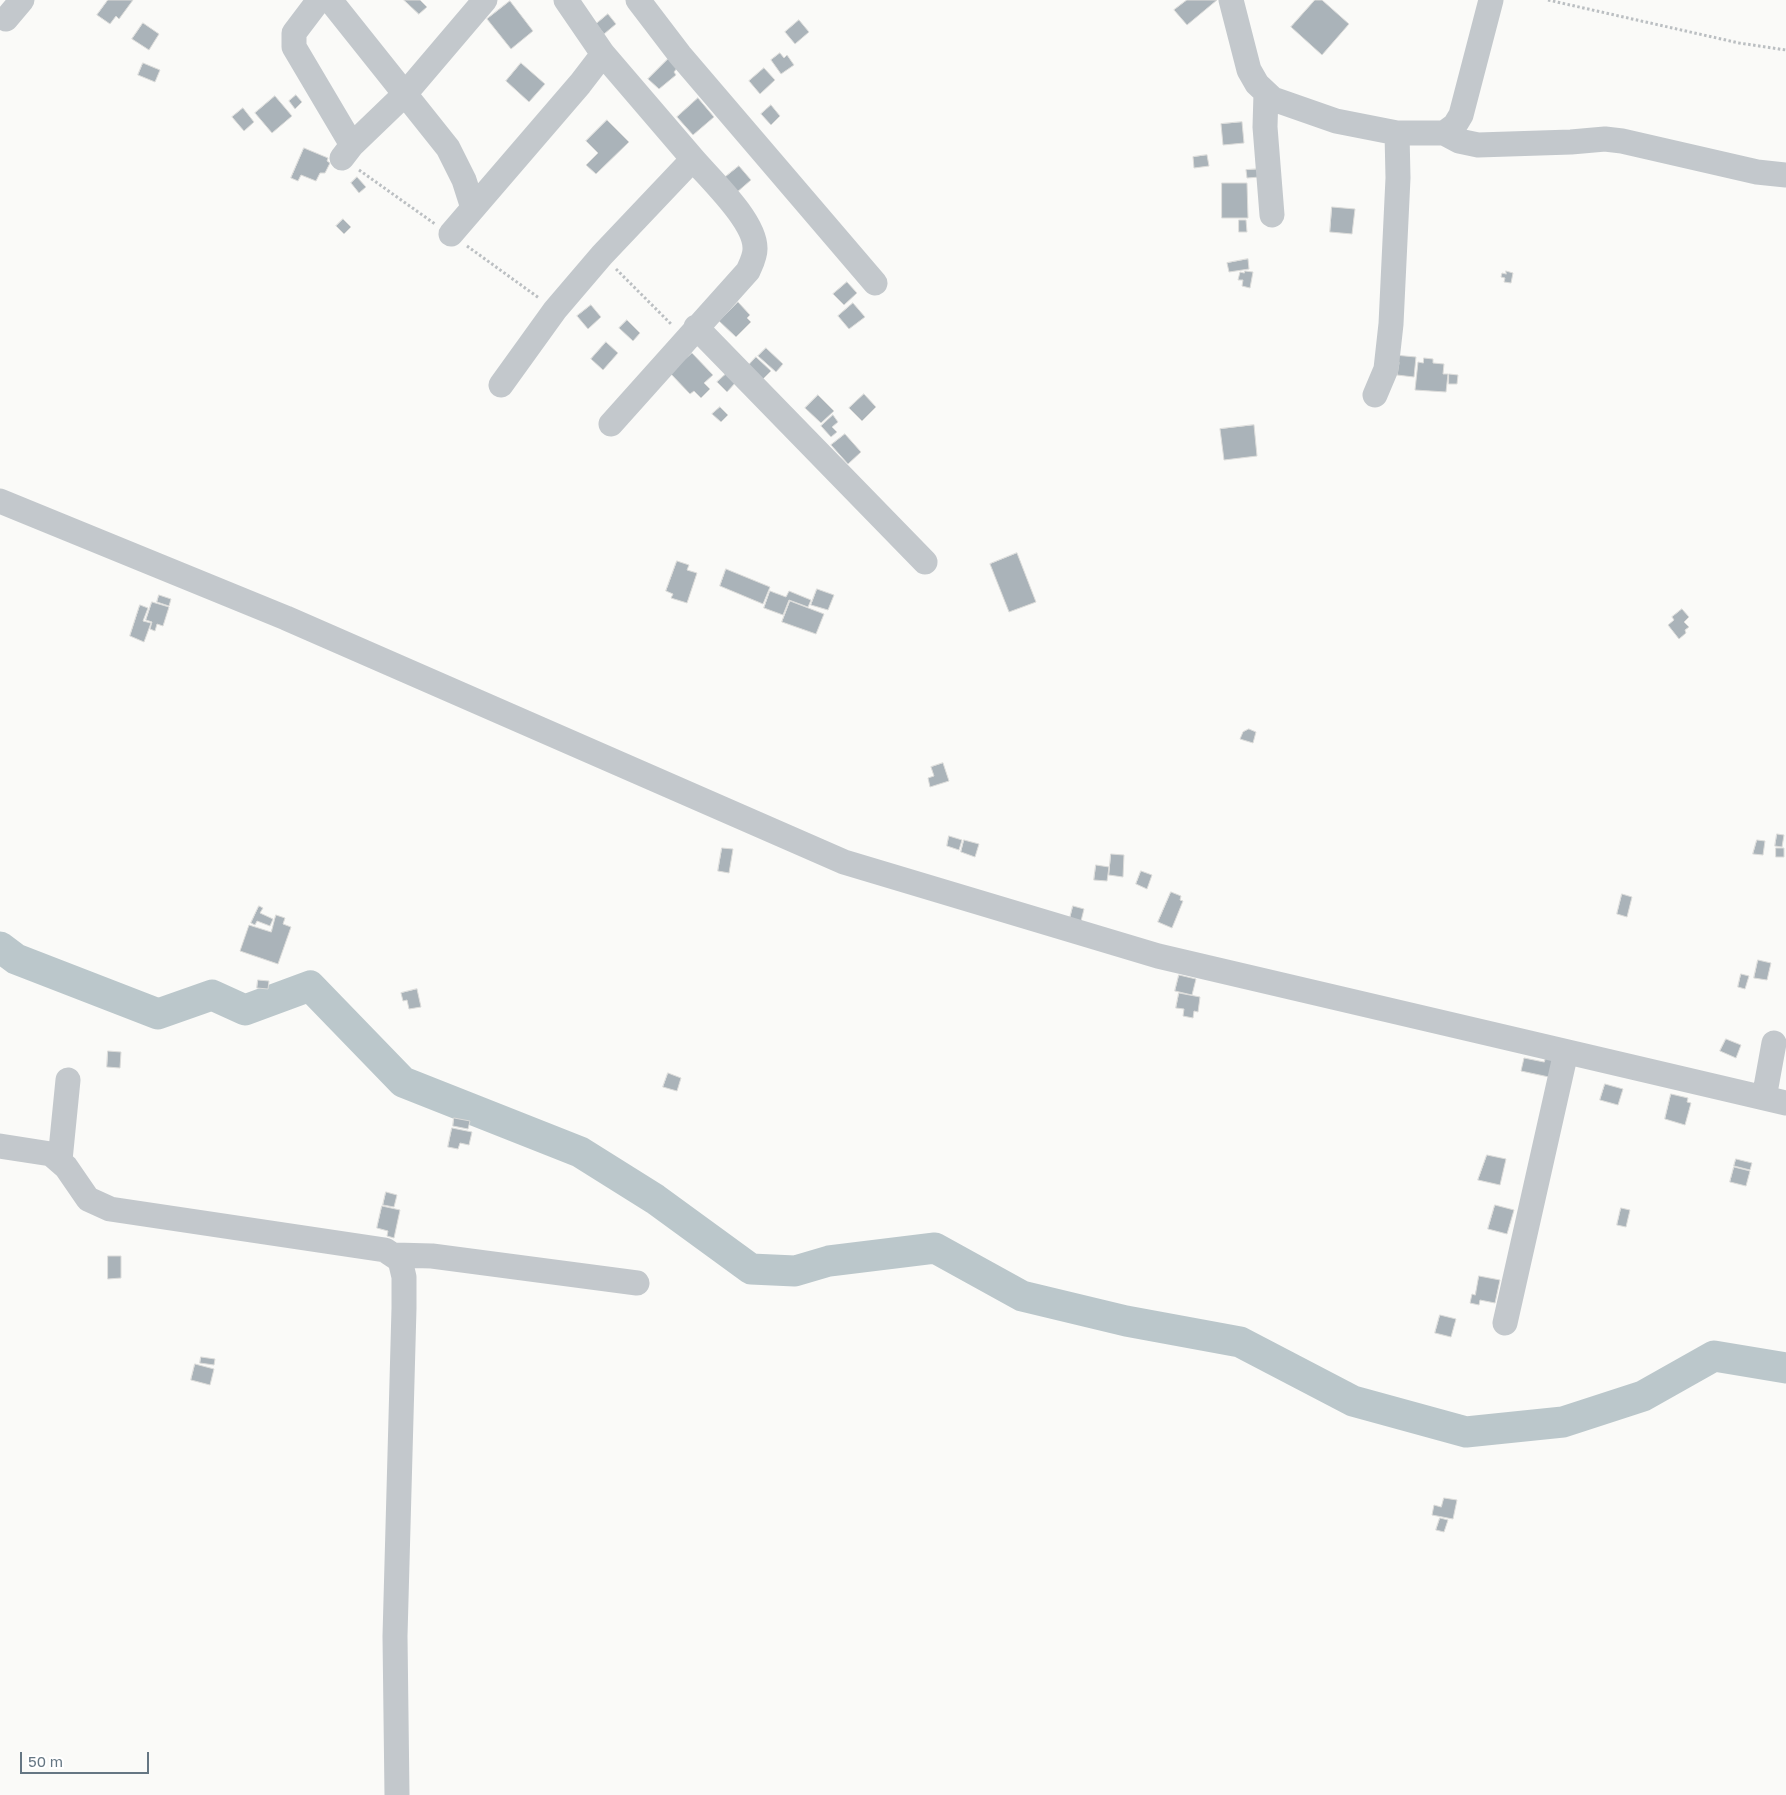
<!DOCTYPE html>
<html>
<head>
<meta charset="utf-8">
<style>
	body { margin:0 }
	#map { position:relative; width:1786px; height:1795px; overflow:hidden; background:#fafaf8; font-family:"Golos Text",sans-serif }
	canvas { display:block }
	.scale { position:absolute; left:20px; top:1752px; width:129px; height:22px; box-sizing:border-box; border:2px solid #657683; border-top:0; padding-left:6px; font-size:15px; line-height:18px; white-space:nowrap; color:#657683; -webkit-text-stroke:4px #fff; paint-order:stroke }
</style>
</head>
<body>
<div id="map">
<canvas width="1786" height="1795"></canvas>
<div class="scale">50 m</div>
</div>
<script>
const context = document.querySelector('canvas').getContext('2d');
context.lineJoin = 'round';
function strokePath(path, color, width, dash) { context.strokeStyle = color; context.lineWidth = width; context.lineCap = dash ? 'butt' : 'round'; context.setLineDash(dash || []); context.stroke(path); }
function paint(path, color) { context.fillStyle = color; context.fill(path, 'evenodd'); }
strokePath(new Path2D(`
	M0 947 16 959 158 1014 212 995 245 1010 310 986 403 1082 580 1152 655 1199 751 1269 795 1271 829 1261 935 1248 1022 1296 1126 1321 1240 1342 1353 1401 1466 1432 1563 1422 1643 1396 1714 1356 1786 1368`), '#bbc7cb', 31);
const building = new Path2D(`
	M108 0H133L119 19 116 16 110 24 97 15Z
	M404 0H420L427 7 419 14Z
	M1187 0H1217L1187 25 1174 10Z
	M1315 0H1322L1349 24 1322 55 1291 27Z
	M510 1 533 31 511 49 487 19Z
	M608 14 616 24 604 34 596 24Z
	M799 20 809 32 795 44 785 32Z
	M143 23 159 34 149 50 132 39Z
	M780 53 784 58 787 55 794 65 781 74 771 60Z
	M669 58 678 67 674 72 676 75 659 89 648 79Z
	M143 63 160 70 155 82 138 75Z
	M521 63 545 84 529 102 506 81Z
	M764 68 775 80 760 94 749 81Z
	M296 95 302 102 295 109 289 101Z
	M275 96 292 116 272 133 255 113Z
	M698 98 714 117 693 135 677 117Z
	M771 105 780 116 771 125 761 114Z
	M243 108 254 122 244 131 232 117Z
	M607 120 629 142 596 174 586 165 598 153 586 141Z
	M1242 122 1244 143 1223 145 1221 124Z
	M304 148 328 158 327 161 330 163 325 173H320L316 181 301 175 298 181 291 178Z
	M1207 155 1209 166 1194 168 1193 157Z
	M739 166 751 180 736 193 724 178Z
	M1260 169V177L1247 178 1246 170Z
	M357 177 366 187 359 193 351 183Z
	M1222 183H1247L1248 218H1222Z
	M1332 207 1355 209 1352 234 1330 232Z
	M343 219 351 227 344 234 336 226Z
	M1239 220H1246L1247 232H1239Z
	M1248 259 1249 269 1229 272 1227 263Z
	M1245 271 1253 272 1250 288 1242 286 1243 280H1238L1240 272 1244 273Z
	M1506 271 1513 273 1511 283 1504 282 1505 278 1501 277 1502 273 1506 274Z
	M847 282 857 293 844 305 833 294Z
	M738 302 750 315 747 318 751 322 736 337 719 321Z
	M853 303 865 317 849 329 838 316Z
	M591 305 601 317 588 329 577 316Z
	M627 320 640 333 633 341 619 328Z
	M606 342 618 353 603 370 591 359Z
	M766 348 783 364 776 372 758 356Z
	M692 353 713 375 704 383 710 389 701 398 694 391 690 394 670 373Z
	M1394 355 1416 357 1414 377 1397 375 1399 363Z
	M756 357 771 371 760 382 746 368Z
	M1424 358 1433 359V363L1444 364 1443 374H1448L1446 392 1415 390 1418 362 1423 363Z
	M727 373 736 382 727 392 717 382Z
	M1449 374 1458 375 1457 384H1449Z
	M864 394 876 407 862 421 849 408Z
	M818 395 834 411 821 423 805 408Z
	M720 407 728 415 721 422 712 414Z
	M833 415 838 422 832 427 837 432 831 437 821 426Z
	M1254 425 1257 456 1224 460 1220 429Z
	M845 434 861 452 848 464 831 445Z
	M1017 553 1036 602 1009 612 990 564Z
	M677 561 689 565 687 570 697 573 687 603 671 598 673 594 666 591Z
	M726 569 770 587 763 604 720 586Z
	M817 589 834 595 828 610 811 605Z
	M770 591 786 597 789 591 811 600 808 607 789 600 783 615 764 608Z
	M159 595 171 599 169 606 157 602Z
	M790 601 824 614 816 634 782 622Z
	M152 602 169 607 163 626 157 624 155 631 150 629 152 622 146 620Z
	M140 605 148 608 143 621 151 623 144 642 130 636Z
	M1682 609 1689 617 1684 622 1689 627 1685 630 1686 633 1679 639 1668 625 1674 620 1672 617Z
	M1249 729 1256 732 1253 743 1240 739 1243 732Z
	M943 763 949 781 930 787 928 778 934 776 931 767Z
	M1777 834 1784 835 1782 847 1775 846Z
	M949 836 962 840 959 850 947 846Z
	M964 840 979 844 975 857 961 852Z
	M1757 840 1765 841 1763 855 1753 854Z
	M722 848 733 849 729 873 718 871Z
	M1776 848H1784V857H1776Z
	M1111 854 1124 855 1123 877 1109 875Z
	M1096 865 1109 867 1107 881 1094 880Z
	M1141 871 1152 875 1147 889 1136 884Z
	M1171 892 1181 896 1180 900 1183 901 1172 928 1158 922Z
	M1622 894 1632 897 1627 917 1617 914Z
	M259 906 263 908 260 913 273 919 270 926 257 921 255 925 251 923Z
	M1073 906 1084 909 1081 921 1070 918Z
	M276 915 285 918 283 924 291 927 278 964 240 951 249 925 271 932Z
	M1758 960 1771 963 1767 980 1754 978Z
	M1741 974 1749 976 1745 989 1738 987Z
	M1179 975 1196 979 1192 995 1175 991Z
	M258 980 269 981 268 989 257 988Z
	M417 989 421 1007 409 1009 407 1000 403 1001 401 993Z
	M1179 993 1200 997 1198 1012 1194 1011 1193 1018 1183 1016 1184 1009 1176 1008Z
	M1726 1039 1741 1045 1736 1058 1720 1051Z
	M108 1051 121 1052 120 1068 107 1067Z
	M1546 1057 1553 1059 1549 1077 1521 1071 1524 1058 1544 1062Z
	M668 1073 681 1078 677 1091 663 1087Z
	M1605 1084 1623 1089 1618 1105 1600 1100Z
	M1671 1094 1688 1098 1687 1102 1691 1103 1685 1125 1665 1119Z
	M454 1118 470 1121 468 1129 453 1126Z
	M452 1128 472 1132 469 1145 460 1143 458 1149 448 1147Z
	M1487 1155 1506 1159 1500 1185 1478 1180Z
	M1736 1159 1752 1163 1750 1170 1734 1166Z
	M1734 1167 1750 1171 1746 1186 1730 1182Z
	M386 1192 397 1195 394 1207 383 1205Z
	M1495 1205 1514 1210 1507 1234 1488 1229Z
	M382 1206 400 1210 394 1238 387 1236 388 1231 377 1228Z
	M1621 1208 1630 1210 1626 1227 1617 1225Z
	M108 1256H121V1278L108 1279Z
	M1479 1276 1500 1280 1495 1303 1480 1300 1479 1305 1470 1303 1472 1294 1475 1295Z
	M1440 1315 1456 1319 1451 1337 1435 1333Z
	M201 1357 215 1359 214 1365 200 1363Z
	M195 1364 214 1369 210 1385 191 1380Z
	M1444 1498 1457 1500 1453 1519 1432 1515 1434 1505 1441 1507Z
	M1440 1518 1448 1520 1444 1532 1436 1530Z`);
paint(building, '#aab3b9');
strokePath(building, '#dcdcda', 1);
strokePath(new Path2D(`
	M1548 0 1739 43 1786 50
	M359 170 435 224
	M467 246 539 298
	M616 269 672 325`), '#bbbfc2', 3, [2.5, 2.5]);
strokePath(new Path2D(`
	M319 0 294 33V47L352 145
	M330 0 448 148 464 180 473 208
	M566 0 603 54 693 159
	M638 0 680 55 875 283
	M1231 0 1249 70 1257 84 1273 99 1336 121 1397 133H1444L1459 141 1478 145 1571 142 1605 139 1622 141 1757 172 1786 175
	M6 19 22 0
	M1266 93 1265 127 1272 215
	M1444 133 1455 125 1461 115 1491 0
	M342 158 352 145 405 94 485 0
	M451 234 580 84 603 54
	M696 327 925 562
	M501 385 555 310 602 255 693 159C711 180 756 222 755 249 755 257 751 264 748 271L611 424
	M1375 395 1386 369 1391 324 1398 178 1397 133
	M0 501 286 618 844 862 1158 956 1786 1103
	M1764 1098 1774 1043
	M0 1146 51 1154 66 1167 88 1199 110 1209 385 1250 400 1260 404 1277V1308L395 1636 397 1795
	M60 1160 68 1080
	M395 1255 432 1256 637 1283
	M1505 1323 1566 1052`), '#c3c8cc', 25);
</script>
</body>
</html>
